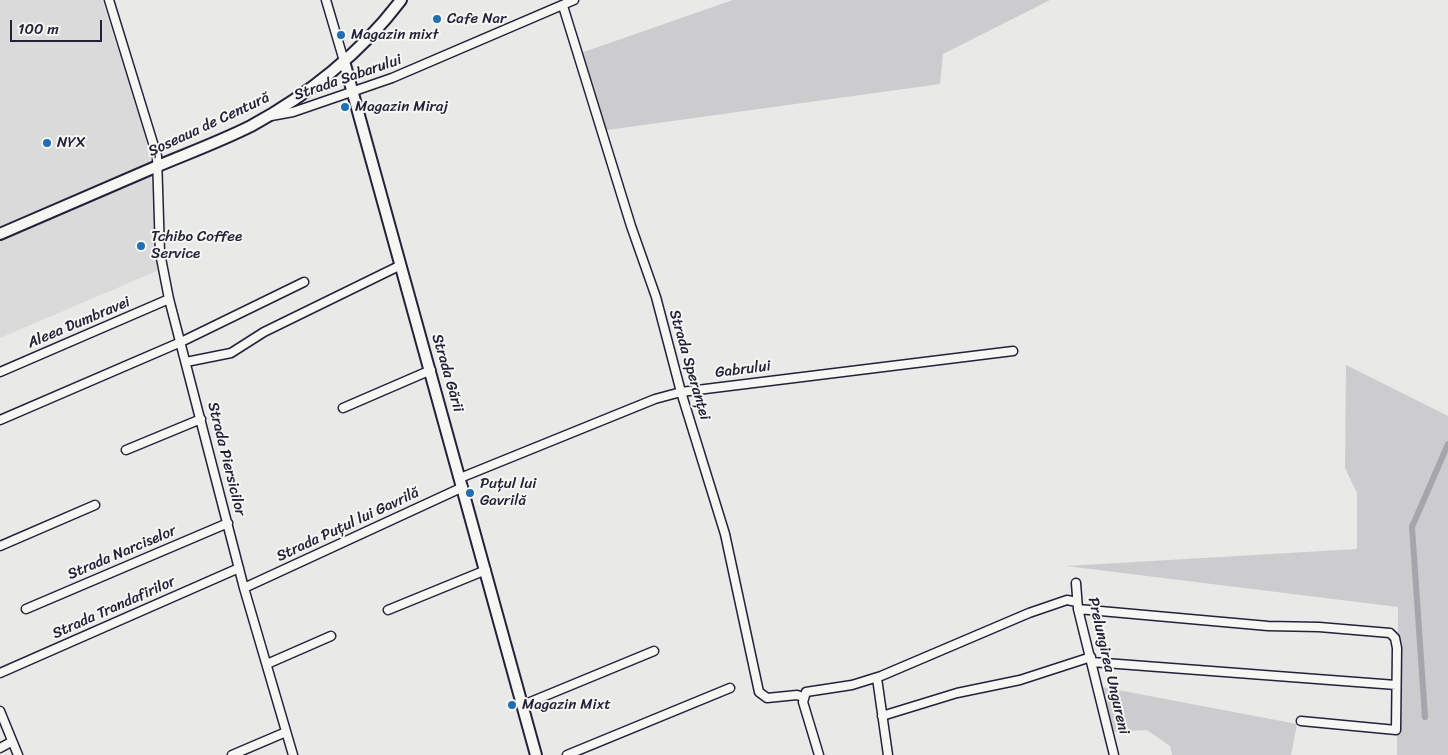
<!DOCTYPE html>
<html>
<head>
<meta charset="utf-8">
<style>
	body { margin:0 }
	#map { position:relative; width:1448px; height:755px; overflow:hidden; background:#e9e9e7; font-family:Sriracha,sans-serif }
	canvas { display:block }
	.scale { position:absolute; left:10px; top:20px; width:92px; height:22px; box-sizing:border-box; border:2px solid #22223b; border-top:0; padding-left:6px; font-size:15px; line-height:18px; white-space:nowrap; color:#22223b; -webkit-text-stroke:4px #f6f6f2; paint-order:stroke }
</style>
</head>
<body>
<div id="map">
<canvas width="1448" height="755"></canvas>
<div class="scale">100 m</div>
</div>
<script>
const context = document.querySelector('canvas').getContext('2d');
context.lineJoin = 'round';
function paint(path, color) { context.fillStyle = color; context.fill(path, 'evenodd'); }
function strokePath(path, color, width, dash) { context.strokeStyle = color; context.lineWidth = width; context.lineCap = dash ? 'butt' : 'round'; context.setLineDash(dash || []); context.stroke(path); }
function label(font, color, halo, rows, align = 'center') {
  context.font = font + ' Sriracha,sans-serif'; context.lineWidth = 4; context.setLineDash([]); context.textBaseline = 'middle'; context.strokeStyle = halo; context.fillStyle = color; for (const [text, x, y, turn = 0] of rows) {
    context.save(); context.translate(x, y); context.rotate((+turn || 0) * Math.PI / 180); context.textAlign = isNaN(turn) ? turn : align; if (halo) context.strokeText(text, 0, 0); context.fillText(text, 0, 0); context.restore();
  }
}
paint(new Path2D(`
	M0 0H102L142 124 150 158 157 271 0 338Z`), '#dadada');
paint(new Path2D(`
	M733 0H1050L943 54 940 84 600 131 575 55Z
	M1346 365 1448 416V755H1397L1398 607 1066 566 1357 549V493L1345 468Z
	M1102 687 1297 724 1291 755H1172L1170 746 1147 730 1112 732Z`), '#ccccce');
strokePath(new Path2D(`
	M1425 717 1412 527 1448 444`), '#a5a5ac', 6);
const minor = new Path2D(`
	M109 0 157 156 160 253 169 299 244 588 293 755
	M326 0 344 61
	M563 6 631 226 656 297 681 392 725 534 759 692 767 698 797 695 803 697
	M271 116 293 112 392 78 574 0
	M186 362 231 353 264 332 401 265
	M0 372 169 299
	M343 408 431 370
	M0 420 181 342 304 282
	M126 450 201 419
	M460 478 655 399 681 392 1013 351
	M0 546 95 505
	M1076 583 1078 609 1114 755
	M244 588 463 487
	M26 609 228 523
	M1078 609 1268 626 1319 627 1390 633 1395 638 1397 648 1396 730 1301 721
	M388 610 486 570
	M1092 662 1396 685
	M267 664 331 636
	M0 673 239 568
	M877 678 888 755
	M523 705 654 651
	M0 711 18 755
	M882 716 957 693 1020 680 1091 657
	M0 748 11 742
	M232 755 286 732
	M567 755 730 688
	M819 755 803 702 806 692 852 685 881 676 1029 613 1067 600 1077 602`);
const major = new Path2D(`
	M344 61 536 755
	M0 234C51 212 102 190 153 168 186 154 219 142 251 126 308 95 362 52 401 0`);
strokePath(minor, '#22223b', 11);
strokePath(major, '#22223b', 14);
strokePath(minor, '#f6f6f2', 8);
strokePath(major, '#f6f6f2', 10);
for (const [x, y, r, color] of [
	[437,19,5,"#1f6fb2"],
	[341,35,5,"#1f6fb2"],
	[345,107,5,"#1f6fb2"],
	[47,143,5,"#1f6fb2"],
	[141,246,5,"#1f6fb2"],
	[470,493,5,"#1f6fb2"],
	[512,705,5,"#1f6fb2"]
]) { const dot = new Path2D(); dot.arc(x, y, r, 0, 2 * Math.PI); context.fillStyle = color; context.fill(dot); strokePath(dot, '#f6f6f2', 2); }
label('15px', '#22223b', '#f6f6f2', [
	["Cafe Nar",447,19],
	["Magazin mixt",351,35],
	["Magazin Miraj",355,107],
	["NYX",57,143],
	["Tchibo Coffee",151,237],
	["Service",151,254],
	["Puțul lui",480,484],
	["Gavrilă",480,501],
	["Magazin Mixt",522,705]
], 'left');
label('15px', '#22223b', '#f6f6f2', [
	["Strada Sabarului",348,78,-19],
	["Șoseaua de Centură",209,125,-25],
	["Aleea Dumbravei",79,323,-23],
	["Strada Speranței",689,365,74],
	["Gabrului",743,370,-7],
	["Strada Gării",447,373,74],
	["Strada Piersicilor",226,459,76],
	["Strada Puțul lui Gavrilă",348,525,-25],
	["Strada Narciselor",122,553,-23],
	["Strada Trandafirilor",114,608,-24],
	["Prelungirea Ungureni",1108,666,77]
]);
</script>
</body>
</html>
